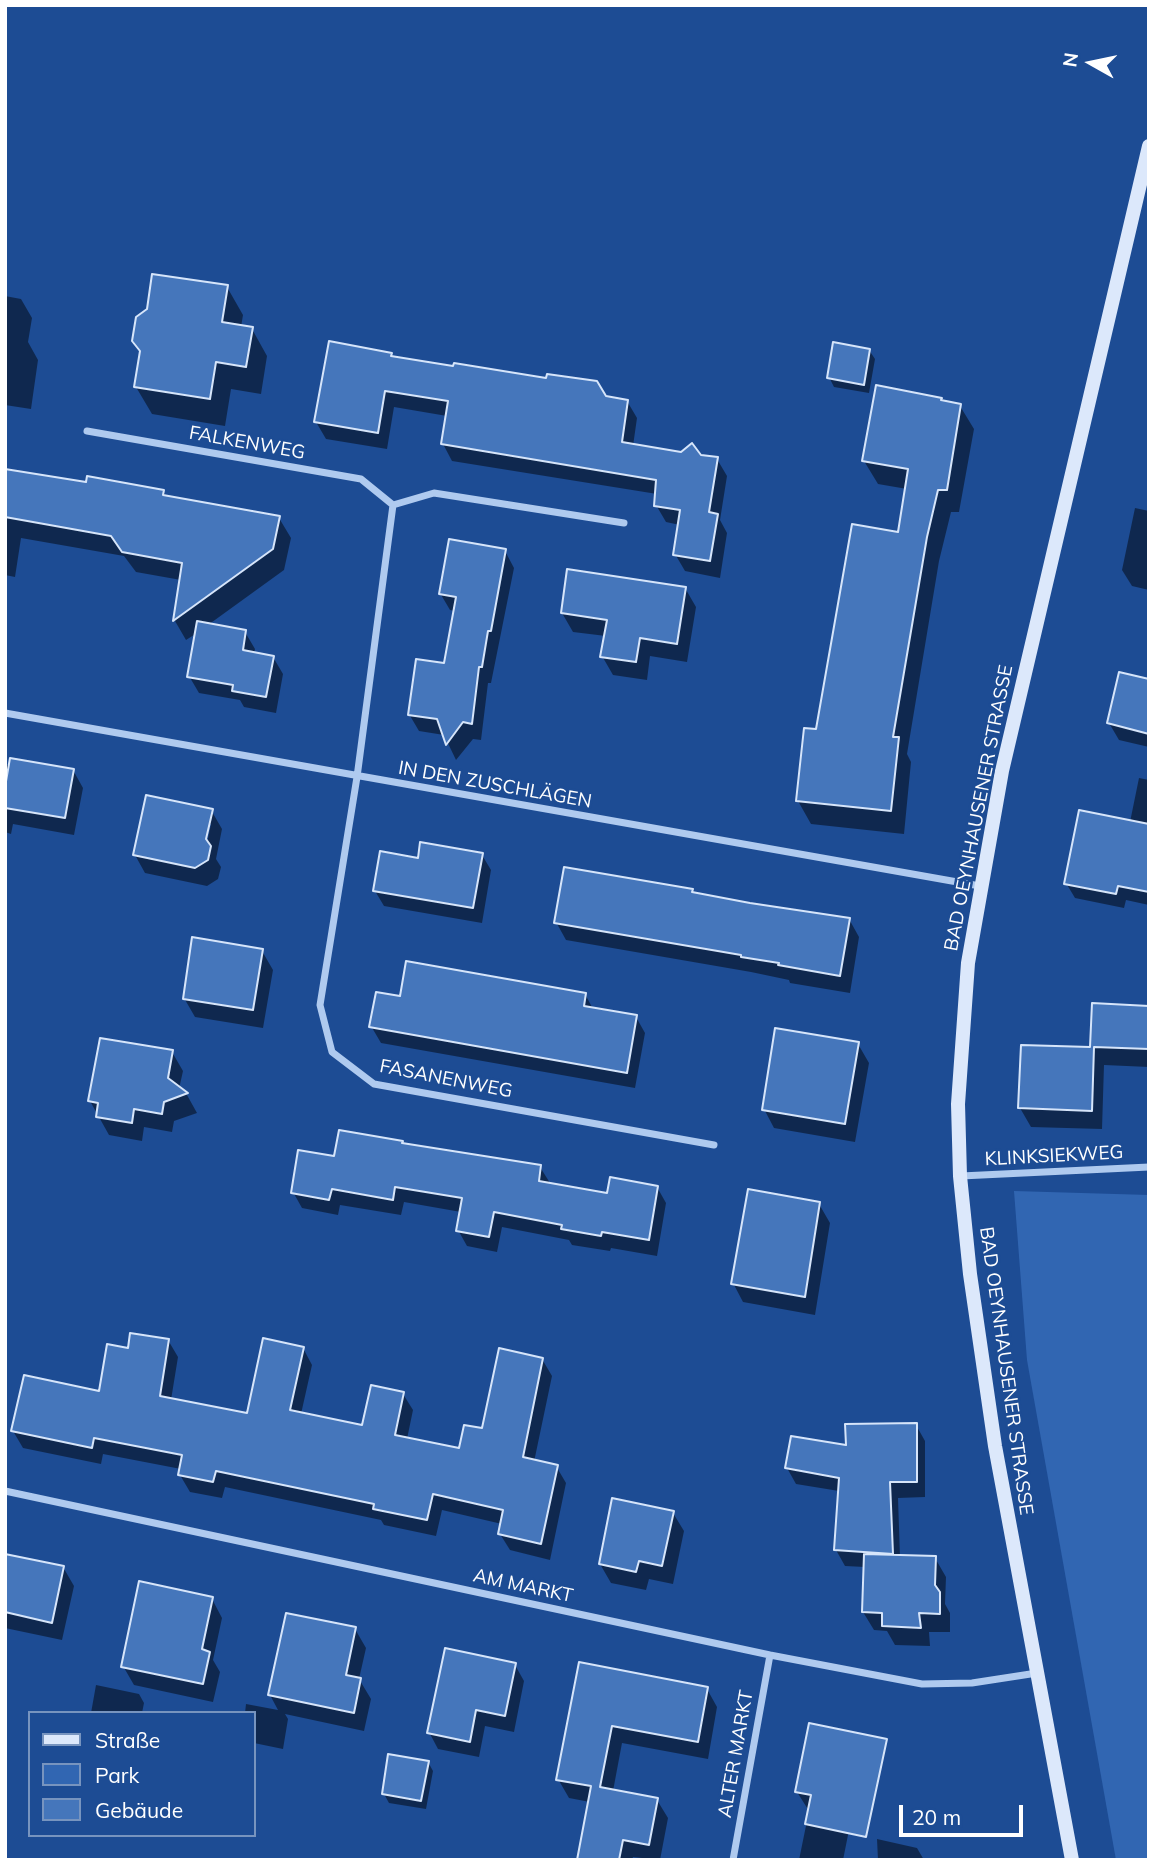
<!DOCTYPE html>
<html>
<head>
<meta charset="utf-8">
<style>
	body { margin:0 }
	#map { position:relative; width:1154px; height:1865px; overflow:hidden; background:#1d4c94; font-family:Mulish,sans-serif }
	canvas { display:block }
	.frame { position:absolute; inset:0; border:7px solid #fff; pointer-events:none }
	.legend { position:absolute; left:28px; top:1711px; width:228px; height:126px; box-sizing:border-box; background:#1d4c94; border:2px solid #7794bf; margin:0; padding:9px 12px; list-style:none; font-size:21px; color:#fff }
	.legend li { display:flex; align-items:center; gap:14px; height:35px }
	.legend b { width:35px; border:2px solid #7794bf }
	.north { position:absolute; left:1056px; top:28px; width:70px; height:70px; -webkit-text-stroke:5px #1d4c94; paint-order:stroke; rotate:279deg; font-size:19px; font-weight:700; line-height:28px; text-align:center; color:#fff }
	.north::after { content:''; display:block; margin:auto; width:24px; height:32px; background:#fff; clip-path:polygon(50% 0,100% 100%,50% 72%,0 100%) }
	.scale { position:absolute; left:899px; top:1805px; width:124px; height:32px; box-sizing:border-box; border:4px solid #fff; border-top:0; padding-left:9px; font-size:21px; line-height:24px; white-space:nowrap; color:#fff; -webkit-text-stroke:5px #1d4c94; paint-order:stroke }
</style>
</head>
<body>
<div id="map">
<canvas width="1154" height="1865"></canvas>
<div class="frame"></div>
<ul class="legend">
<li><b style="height:9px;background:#dce8fb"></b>Straße</li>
<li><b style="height:19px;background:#3166b2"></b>Park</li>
<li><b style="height:19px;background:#4576bb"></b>Gebäude</li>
</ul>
<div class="north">N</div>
<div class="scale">20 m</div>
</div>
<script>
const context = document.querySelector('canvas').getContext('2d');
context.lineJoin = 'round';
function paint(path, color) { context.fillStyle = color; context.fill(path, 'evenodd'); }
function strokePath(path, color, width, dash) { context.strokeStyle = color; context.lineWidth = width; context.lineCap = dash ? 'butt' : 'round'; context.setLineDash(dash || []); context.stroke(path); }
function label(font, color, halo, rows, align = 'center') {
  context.font = font + ' Mulish,sans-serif'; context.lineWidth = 5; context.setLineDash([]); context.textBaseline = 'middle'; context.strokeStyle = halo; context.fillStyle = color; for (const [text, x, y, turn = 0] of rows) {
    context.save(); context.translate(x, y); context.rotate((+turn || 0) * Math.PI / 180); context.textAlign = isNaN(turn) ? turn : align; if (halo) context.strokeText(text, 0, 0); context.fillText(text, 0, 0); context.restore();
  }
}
paint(new Path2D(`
	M1014 1191 1149 1195V1860H1116L1027 1360Z`), '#3166b2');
paint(new Path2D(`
	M227 287 243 315 241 327 252 329 267 356 261 394 231 389 225 426 152 414 136 387 141 354 134 340Z
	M5 296 21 299 32 318 28 342 38 360 31 409 5 405Z
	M869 350 875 359 869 393 834 387 829 377Z
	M391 354 393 358 627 401 637 418 633 446 717 459 727 476 720 520 727 533 720 578 685 571 675 554 680 525 666 522 656 505 657 494 452 461 443 444 447 416 394 407 387 449 326 439 316 422Z
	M942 402 960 406 974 429 959 512H951L939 561 907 754 911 762 904 834 811 824 798 801 818 731 899 534 907 489 878 484 864 461Z
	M5 471 88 484 163 491 167 498 279 518 291 538 284 570 208 625 245 632 255 649 254 654 273 657 283 674 276 713 244 707 240 700 199 693 189 676 197 633 186 640 175 621 181 580 136 572 124 556 21 538 15 577 5 575Z
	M1135 508 1149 511V590L1132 586 1122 570Z
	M505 551 514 568 491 683H488L481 740 473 739 456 760 444 735 419 731 409 714 446 665 455 611 450 610 440 593Z
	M685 588 696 607 687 662 650 656 647 680 613 675 602 656 606 636 573 632 562 613Z
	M1149 681V747L1119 740 1109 723Z
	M5 765 73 770 83 788 74 835 13 824 11 834 5 832Z
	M1139 778 1149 780V905L1126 900 1124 908 1075 898 1066 883 1130 822Z
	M211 810 222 829 216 859 221 867 218 879 207 886 145 873 135 855ZM208 824H211L206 848 203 847Z
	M482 855 491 870 482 923 384 906 375 891 419 860Z
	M692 891 694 894 849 919 859 937 850 993 790 983 789 980 751 972 566 940 556 922Z
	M262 951 273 970 263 1028 195 1017 184 998Z
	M585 994 593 1009 636 1017 645 1033 635 1088 381 1043 371 1026 401 998Z
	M1149 1007V1067L1104 1065 1102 1129 1031 1127 1020 1108 1092 1049Z
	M858 1044 869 1063 855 1142 774 1128 764 1109Z
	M172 1052 183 1071 179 1089 187 1095 197 1113 174 1121 172 1132 144 1127 142 1141 109 1135 90 1101Z
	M402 1142 403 1145 540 1167 550 1183 608 1195 657 1187 666 1203 657 1256 611 1248 610 1251 572 1245 569 1240 502 1227 497 1252 467 1246 458 1230 461 1212 404 1202 401 1215 340 1205 338 1215 302 1208 293 1192 336 1158Z
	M819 1204 830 1223 815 1315 743 1302 733 1283Z
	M168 1340 178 1357 171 1400 249 1415 303 1348 312 1365 301 1414 364 1427 403 1394 413 1410 407 1439 461 1450 483 1430 542 1359 552 1376 534 1462 556 1466 566 1483 550 1560 510 1550 500 1534 502 1524 442 1510 436 1536 384 1525 381 1520 225 1487 222 1498 190 1492 180 1475 181 1469 103 1454 101 1464 23 1448 13 1431 101 1394 129 1350Z
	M916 1425 925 1441V1497L898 1498 900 1557 935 1558 946 1577 945 1604 950 1613V1632H929L930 1646 895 1645 887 1631 874 1630 863 1612 865 1567 845 1566 836 1550 839 1491 796 1484 787 1468Z
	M673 1513 684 1531 673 1584 649 1579 646 1590 611 1583 600 1564Z
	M5 1555 63 1567 74 1586 62 1640 5 1628Z
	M212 1599 222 1618 213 1660 220 1672 213 1702 134 1685 123 1666Z
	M355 1629 366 1648 359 1679 371 1699 364 1731 285 1714 288 1719 283 1749 254 1743V1713H245L246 1704 278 1710 270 1695Z
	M581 1664 707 1689 717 1707 708 1759 622 1743 613 1791 657 1800 668 1818 660 1860 633 1857 632 1860H581L590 1802 569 1798 558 1779Z
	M515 1665 524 1681 514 1732 485 1726 479 1757 438 1749 429 1732Z
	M96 1685 139 1694 144 1703 142 1713H91Z
	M811 1725 849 1830 843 1860H799L809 1811 797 1792Z
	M428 1762 433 1771 426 1809 389 1803 384 1794Z
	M877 1839 917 1848 924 1860H878Z`), '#0007');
const building = new Path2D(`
	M152 274 228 285 222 322 253 327 246 367 216 362 210 399 134 387 140 351 132 341 136 317 147 309Z
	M329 341 392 353 391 356 453 366 454 363 546 378 547 374 597 381 606 396 628 400 622 442 681 452 692 443 701 455 718 457 709 512 718 514 710 561 673 555 680 510 654 506 656 480 441 444 448 401 385 391 378 433 314 422Z
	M833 342 870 349 864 385 827 378Z
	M876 385 942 398 941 400 961 404 947 490H938L927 537 893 737H899L891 811 796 801 804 728 816 729 852 524 898 532 908 469 862 461Z
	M5 469 86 482 87 476 164 490 163 495 280 516 273 549 173 621 182 563 122 552 111 536 5 517Z
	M449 539 506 549 491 631H488L482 667H479L472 724 463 722 446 745 437 719 408 715 416 659 444 663 456 597 439 594Z
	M567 569 686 587 677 644 640 638 636 662 600 657 607 620 561 613Z
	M197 621 246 630 243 650 274 656 266 697 232 691 233 685 187 677Z
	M1119 672 1149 679V734L1107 723Z
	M10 758 74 769 65 818 5 808V787Z
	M146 795 213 809 206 839 211 846 208 860 195 868 133 855Z
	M1079 810 1149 824V892L1118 886 1116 894 1064 884Z
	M420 842 483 853 473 908 373 891 380 851 418 858Z
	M564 867 693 889 692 892 750 903 850 918 840 976 778 965 779 963 741 957V955L554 923Z
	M192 937 263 949 253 1010 183 999Z
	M406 961 586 993 584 1006 637 1015 627 1073 369 1027 376 992 400 996Z
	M1092 1003 1149 1006V1049L1094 1047 1092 1111 1018 1108 1021 1045 1090 1047Z
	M775 1028 859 1042 845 1124 762 1110Z
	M100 1038 173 1050 168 1078 188 1093 164 1102 162 1114 134 1109 132 1123 96 1117 98 1103 88 1101Z
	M339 1130 403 1141 402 1143 541 1165 539 1181 607 1193 610 1177 658 1186 649 1240 602 1232 601 1236 561 1229 562 1225 494 1212 489 1237 456 1231 462 1198 395 1187 393 1200 332 1189 329 1200 291 1193 298 1150 334 1156Z
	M748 1189 820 1202 805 1297 731 1284Z
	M130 1333 169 1339 160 1396 247 1413 263 1338 304 1347 290 1410 362 1425 371 1385 404 1392 395 1435 459 1448 464 1425 482 1428 499 1348 543 1358 523 1457 558 1465 541 1544 498 1534 503 1510 433 1494 427 1520 373 1509 374 1504 216 1471 213 1482 178 1475 182 1455 94 1438 92 1448 11 1431 24 1375 99 1391 107 1344 128 1348Z
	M917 1423V1482H890L893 1554 834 1550 839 1478 785 1468 791 1436 846 1445 845 1424Z
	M612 1498 674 1511 662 1566 639 1561 636 1572 599 1564Z
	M5 1554 64 1566 52 1623 5 1612Z
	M864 1554 936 1556 935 1585 940 1592V1614L919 1613 921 1628 882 1626V1613L862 1612Z
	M139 1581 213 1597 202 1649 210 1652 203 1684 121 1667Z
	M286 1613 356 1627 346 1675 361 1678 354 1713 268 1695Z
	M445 1648 516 1663 505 1716 476 1710 470 1742 427 1733Z
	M579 1662 708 1687 698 1742 612 1726 600 1787 658 1798 649 1845 623 1840 619 1860H577L591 1786 556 1780Z
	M809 1723 887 1739 866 1837 805 1824 811 1795 795 1792Z
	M388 1754 429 1761 421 1801 382 1794Z`);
paint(building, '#4576bb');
strokePath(building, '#d6e5fa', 2);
strokePath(new Path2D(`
	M87 431 361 479 393 505 434 493 624 523
	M393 505 357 777 320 1005 332 1052 374 1084 714 1145
	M5 713 980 886
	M961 1176 1149 1167
	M5 1491 770 1655 922 1684 972 1683 1037 1673
	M733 1860 770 1655`), '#afcaef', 7);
strokePath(new Path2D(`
	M1072 1860 995 1446 970 1274 960 1176 958 1104 968 963 1002 771 1149 146`), '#dce8fb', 14);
label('19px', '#fff', '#1d4c94', [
	["FALKENWEG",247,443,10],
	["IN DEN ZUSCHLÄGEN",495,785,10],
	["BAD OEYNHAUSENER STRASSE",979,808,-79],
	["FASANENWEG",446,1079,11],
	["KLINKSIEKWEG",1054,1156,-3],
	["BAD OEYNHAUSENER STRASSE",1006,1371,82],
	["AM MARKT",523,1586,12],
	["ALTER MARKT",736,1754,-80]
]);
</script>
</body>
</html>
